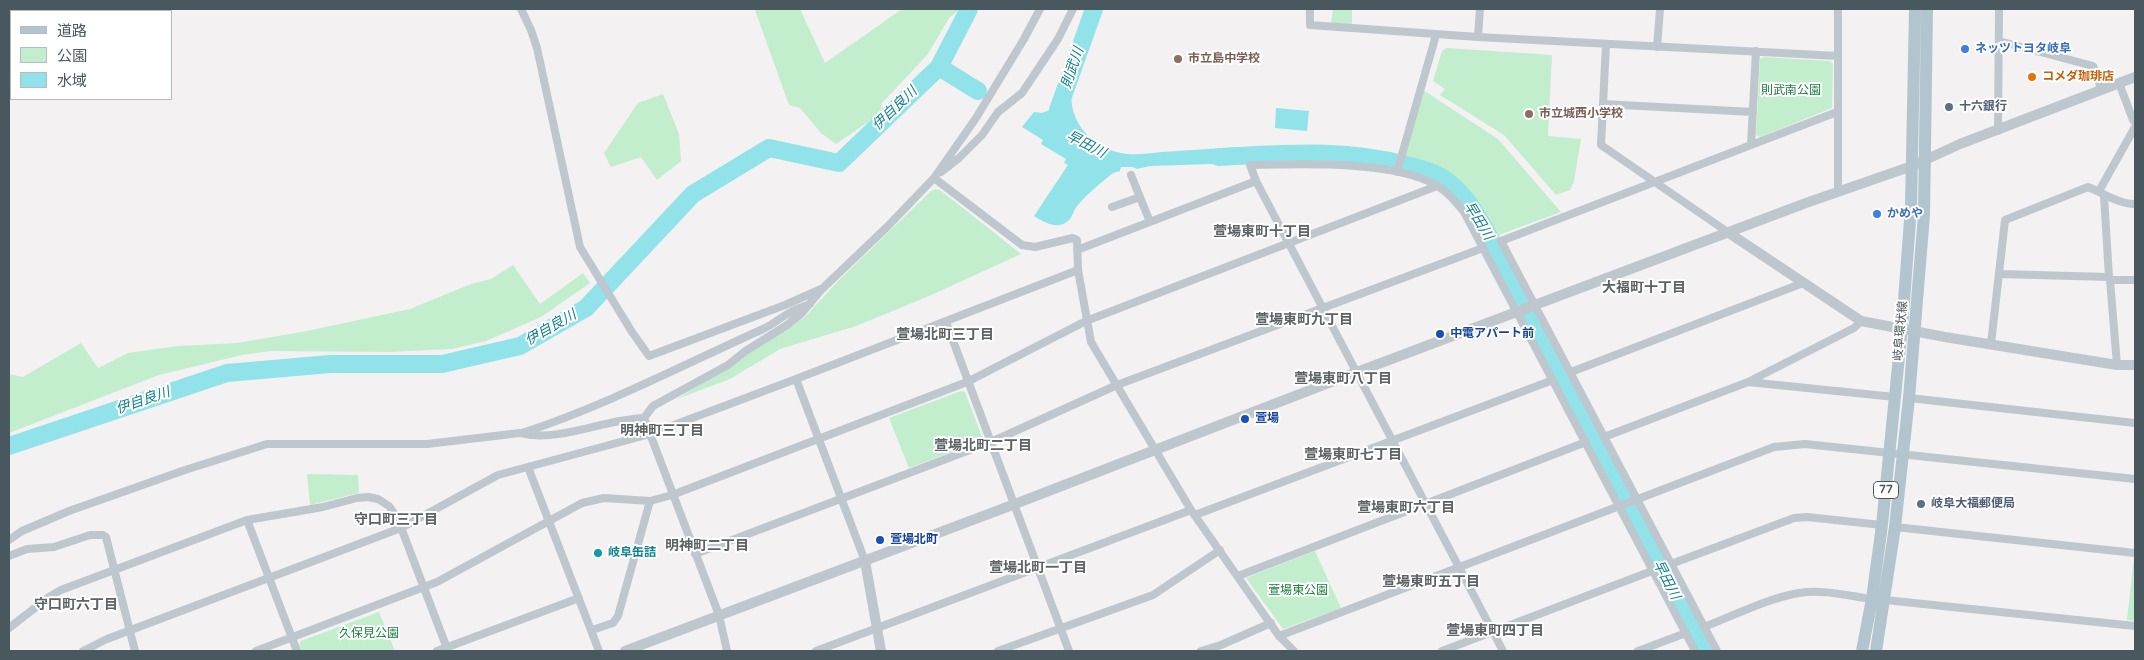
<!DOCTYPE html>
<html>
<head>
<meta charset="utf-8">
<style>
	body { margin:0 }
	#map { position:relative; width:2144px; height:660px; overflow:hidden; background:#f3f1f1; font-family:"Varela Round","Noto Sans JP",sans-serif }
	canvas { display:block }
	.frame { position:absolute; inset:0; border:10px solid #49575e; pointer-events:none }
	.legend { position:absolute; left:10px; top:10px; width:162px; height:90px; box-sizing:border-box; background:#fff; border:1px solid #b6bcbf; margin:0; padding:6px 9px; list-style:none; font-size:15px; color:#49575e }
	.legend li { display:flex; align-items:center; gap:10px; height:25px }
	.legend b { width:25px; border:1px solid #b6bcbf }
</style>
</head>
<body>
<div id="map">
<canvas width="2144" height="660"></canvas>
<div class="frame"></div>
<ul class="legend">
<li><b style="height:6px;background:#b2c4ce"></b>道路</li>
<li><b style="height:14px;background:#c2eecd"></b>公園</li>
<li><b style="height:14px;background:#91e3e9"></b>水域</li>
</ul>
</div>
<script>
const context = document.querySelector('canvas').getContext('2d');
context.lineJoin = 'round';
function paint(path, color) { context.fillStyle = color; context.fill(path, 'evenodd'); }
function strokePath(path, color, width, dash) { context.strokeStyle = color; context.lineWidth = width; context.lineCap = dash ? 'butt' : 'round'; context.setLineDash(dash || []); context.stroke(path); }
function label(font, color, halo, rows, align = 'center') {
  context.font = font + ' "Varela Round","Noto Sans JP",sans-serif'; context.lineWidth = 4; context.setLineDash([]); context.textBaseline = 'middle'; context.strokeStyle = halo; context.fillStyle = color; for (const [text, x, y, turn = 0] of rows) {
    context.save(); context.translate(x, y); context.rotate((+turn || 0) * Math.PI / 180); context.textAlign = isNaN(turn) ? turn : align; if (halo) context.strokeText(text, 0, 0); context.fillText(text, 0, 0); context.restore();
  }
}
paint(new Path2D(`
	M759 9H800L825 63 902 9H960L949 18 928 54 882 103 879 120H871L836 144 821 133 800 108 789 105 755 10Z
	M1333 9H1352V25L1331 24Z
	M1447 48 1552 55 1548 136 1581 139 1574 181 1570 190 1556 195 1504 135 1440 95 1445 89 1433 81 1442 51Z
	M1764 57 1830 61 1833 64 1832 108 1760 137 1756 135 1760 59Z
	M1423 90 1498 139 1561 212 1496 236C1472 189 1457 171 1405 157Z
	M663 94 679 134 681 161 657 180 641 157 611 167 604 153 638 103Z
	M935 189 940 190 1021 254 929 296 856 326 780 349 730 379 677 399 804 318 838 281 930 192Z
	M513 265 540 304 583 273 590 283 541 317 486 341 452 349 389 352 271 351 242 355 159 375 9 433V374L23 377 81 343 98 368 128 353 178 346 238 343 307 331 410 309 471 284 491 279Z
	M961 391 965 392 982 437V441L909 468 889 418Z
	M307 474 358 475 359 493 310 505Z
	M1315 551 1341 608 1283 629 1246 578Z
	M2134 557H2135V621L2127 620Z
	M379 612 395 651H302L299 645 301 641Z`), '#c2eecd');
paint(new Path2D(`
	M1061 87 1072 89C1067 123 1094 150 1127 154 1139 155 1151 153 1162 152 1188 150 1213 149 1239 147L1243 163 1150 166 1137 169 1133 167H1121L1120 171 1113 173C1101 183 1088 193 1078 205 1074 209 1073 215 1070 219 1059 231 1045 223 1034 216L1068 165 1064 163 1066 159 1041 144 1043 140 1022 127 1034 112 1042 113 1052 109Z
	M1276 108 1309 111 1307 131 1275 128Z`), '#91e3e9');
strokePath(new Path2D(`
	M939 67 978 91
	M1058 110 1094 9
	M1219 157C1282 154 1345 148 1406 165 1423 169 1438 173 1451 184 1471 201 1482 225 1495 247L1703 651
	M9 446 227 373 330 364H442L520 346 586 308 693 194 769 148 839 163 939 67 969 9`), '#91e3e9', 18);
strokePath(new Path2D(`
	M521 9 531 30 537 48 580 247 632 332 649 356 785 305 821 289
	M1310 9V25L1478 37 1838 56
	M1478 37 1480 9
	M1999 41 2093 66 2102 90
	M1606 44 1601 145 1729 233
	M1657 47 1660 9
	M2119 83 2133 120 2135 122
	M1603 104 1753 112
	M1998 131 1999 9
	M1751 145 1756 51
	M941 172 959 158 982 135 998 112 1022 93 1058 39 1073 9
	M1397 172 1436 35
	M1131 175 1150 222
	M934 178 1022 245 1035 247 1073 238 1077 240 1078 270 1091 342 1191 510 1279 636 1294 651
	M2099 191 2135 127
	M1838 192V9
	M2104 196 2109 277
	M1112 207 1140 197
	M1077 250 1256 181
	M1999 274 2109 277 2110 280H2135
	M2110 280 2117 365
	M946 322 1069 651
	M1991 344 2005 220 2088 187C2103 193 2118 204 2135 204
	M1571 372 1803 283
	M796 379 865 561
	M1748 382 1895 397
	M1909 398 2135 423
	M522 433C605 406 683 365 763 329 772 325 780 318 789 313 795 309 803 307 810 304
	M1604 437 1748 382 1854 328 1861 321
	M528 467 599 651
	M1195 515 1553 380
	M247 520 297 651
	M1895 527 2135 553
	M9 540 22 531 69 511 185 470 267 444H427L520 433C559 443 604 419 644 418
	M695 554 991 442 1117 385 1483 248
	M9 556 27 549 54 547 90 535H103L106 537 135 651
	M1671 564 1794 518 1807 517 1882 525
	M1238 576 1586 442
	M1885 600 2135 626
	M1704 627C1733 616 1768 598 1799 593 1822 589 1849 596 1872 599
	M9 628 49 597 61 590 247 520 323 507 357 498 368 497 378 499 389 506 397 517 448 651
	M592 630 613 623 618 616 650 501
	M1279 636 1774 447 1805 444 2135 479
	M83 651 107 639 401 528 498 475 650 434 796 379 1078 270
	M256 651 437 582 582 503 604 498 650 501 672 495 967 382 1086 321 1437 186
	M437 651 579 598
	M727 651 719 615 644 418 653 406 728 365 744 352 787 325 801 314 822 289 887 227 934 178 976 118 1024 39 1040 9
	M816 651 1191 510
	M998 651 1153 595 1220 550
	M1201 651 1221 645 1271 623
	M1442 651 1652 571
	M1503 651 1256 181 1250 165C1299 164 1394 160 1436 185 1448 192 1456 202 1464 212L1695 651
	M1638 651 1686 633
	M1717 651 1501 241 1837 112`), '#bdc7cd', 8);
strokePath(new Path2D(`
	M1729 233 1861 321 1945 337 2117 365H2135
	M865 561 881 651
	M625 651 1015 504 1357 372 1806 203 1912 166 1960 144 2135 77`), '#bdc7cd', 10);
strokePath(new Path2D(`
	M1862 651 1872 599 1882 525 1902 327 1911 207 1915 9
	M1876 651 1895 527 1909 398 1924 215 1927 9`), '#b2c4ce', 12);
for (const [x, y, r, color] of [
	[1965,49,5,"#3f7fe0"],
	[1178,59,5,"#8d6e63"],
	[2032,77,5,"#e8710a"],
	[1949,107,5,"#5c6f8a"],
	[1529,114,5,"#8d6e63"],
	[1877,214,5,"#3f7fe0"],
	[1440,334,5,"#1a4fb4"],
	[1245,419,5,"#1a4fb4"],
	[1921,504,5,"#5c6f8a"],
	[880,540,5,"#1a4fb4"],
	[598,553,5,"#0f9aa8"]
]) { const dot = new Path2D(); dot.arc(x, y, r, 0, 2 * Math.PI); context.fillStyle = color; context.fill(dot); strokePath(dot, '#fff', 2); }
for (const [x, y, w] of [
	[1886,490,25]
]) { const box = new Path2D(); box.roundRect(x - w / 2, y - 8.5, w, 17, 4); context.fillStyle = '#fff'; context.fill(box); strokePath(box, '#49575e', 1); }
label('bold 11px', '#49575e', null, [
	["77",1886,490]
]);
label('bold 12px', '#366cbe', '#fff', [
	["ネッツトヨタ岐阜",1975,49],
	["かめや",1887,214]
], 'left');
label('bold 12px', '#785e54', '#fff', [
	["市立島中学校",1188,59],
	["市立城西小学校",1539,114]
], 'left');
label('bold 12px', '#c56008', '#fff', [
	["コメダ珈琲店",2042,77]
], 'left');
label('12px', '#1b7e3f', '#fff', [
	["則武南公園",1791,91],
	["萱場東公園",1298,591],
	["久保見公園",369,634]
]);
label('bold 12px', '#4e5e75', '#fff', [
	["十六銀行",1959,107],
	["岐阜大福郵便局",1931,504]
], 'left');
label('12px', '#49575e', '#fff', [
	["岐阜環状線",1901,331,-85]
]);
label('bold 12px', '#164399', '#fff', [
	["中電アパート前",1450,334],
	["萱場",1255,419],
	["萱場北町",890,540]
], 'left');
label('bold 12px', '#0d838f', '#fff', [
	["岐阜缶詰",608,553]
], 'left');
label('italic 14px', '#12818a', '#fff', [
	["則武川",1073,68,-71],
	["伊自良川",895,109,-44],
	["早田川",1086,145,27],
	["早田川",1478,221,58],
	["伊自良川",551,328,-30],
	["伊自良川",143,401,-19],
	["早田川",1666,580,63]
]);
label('bold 14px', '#5d6265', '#fff', [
	["萱場東町十丁目",1262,232],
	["大福町十丁目",1644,288],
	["萱場東町九丁目",1304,320],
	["萱場北町三丁目",945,335],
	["萱場東町八丁目",1343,379],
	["明神町三丁目",662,431],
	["萱場北町二丁目",983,446],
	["萱場東町七丁目",1353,455],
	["萱場東町六丁目",1406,508],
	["守口町三丁目",396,520],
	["明神町二丁目",707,546],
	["萱場北町一丁目",1038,568],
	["萱場東町五丁目",1431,582],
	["守口町六丁目",76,605],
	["萱場東町四丁目",1495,631]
]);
</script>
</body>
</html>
